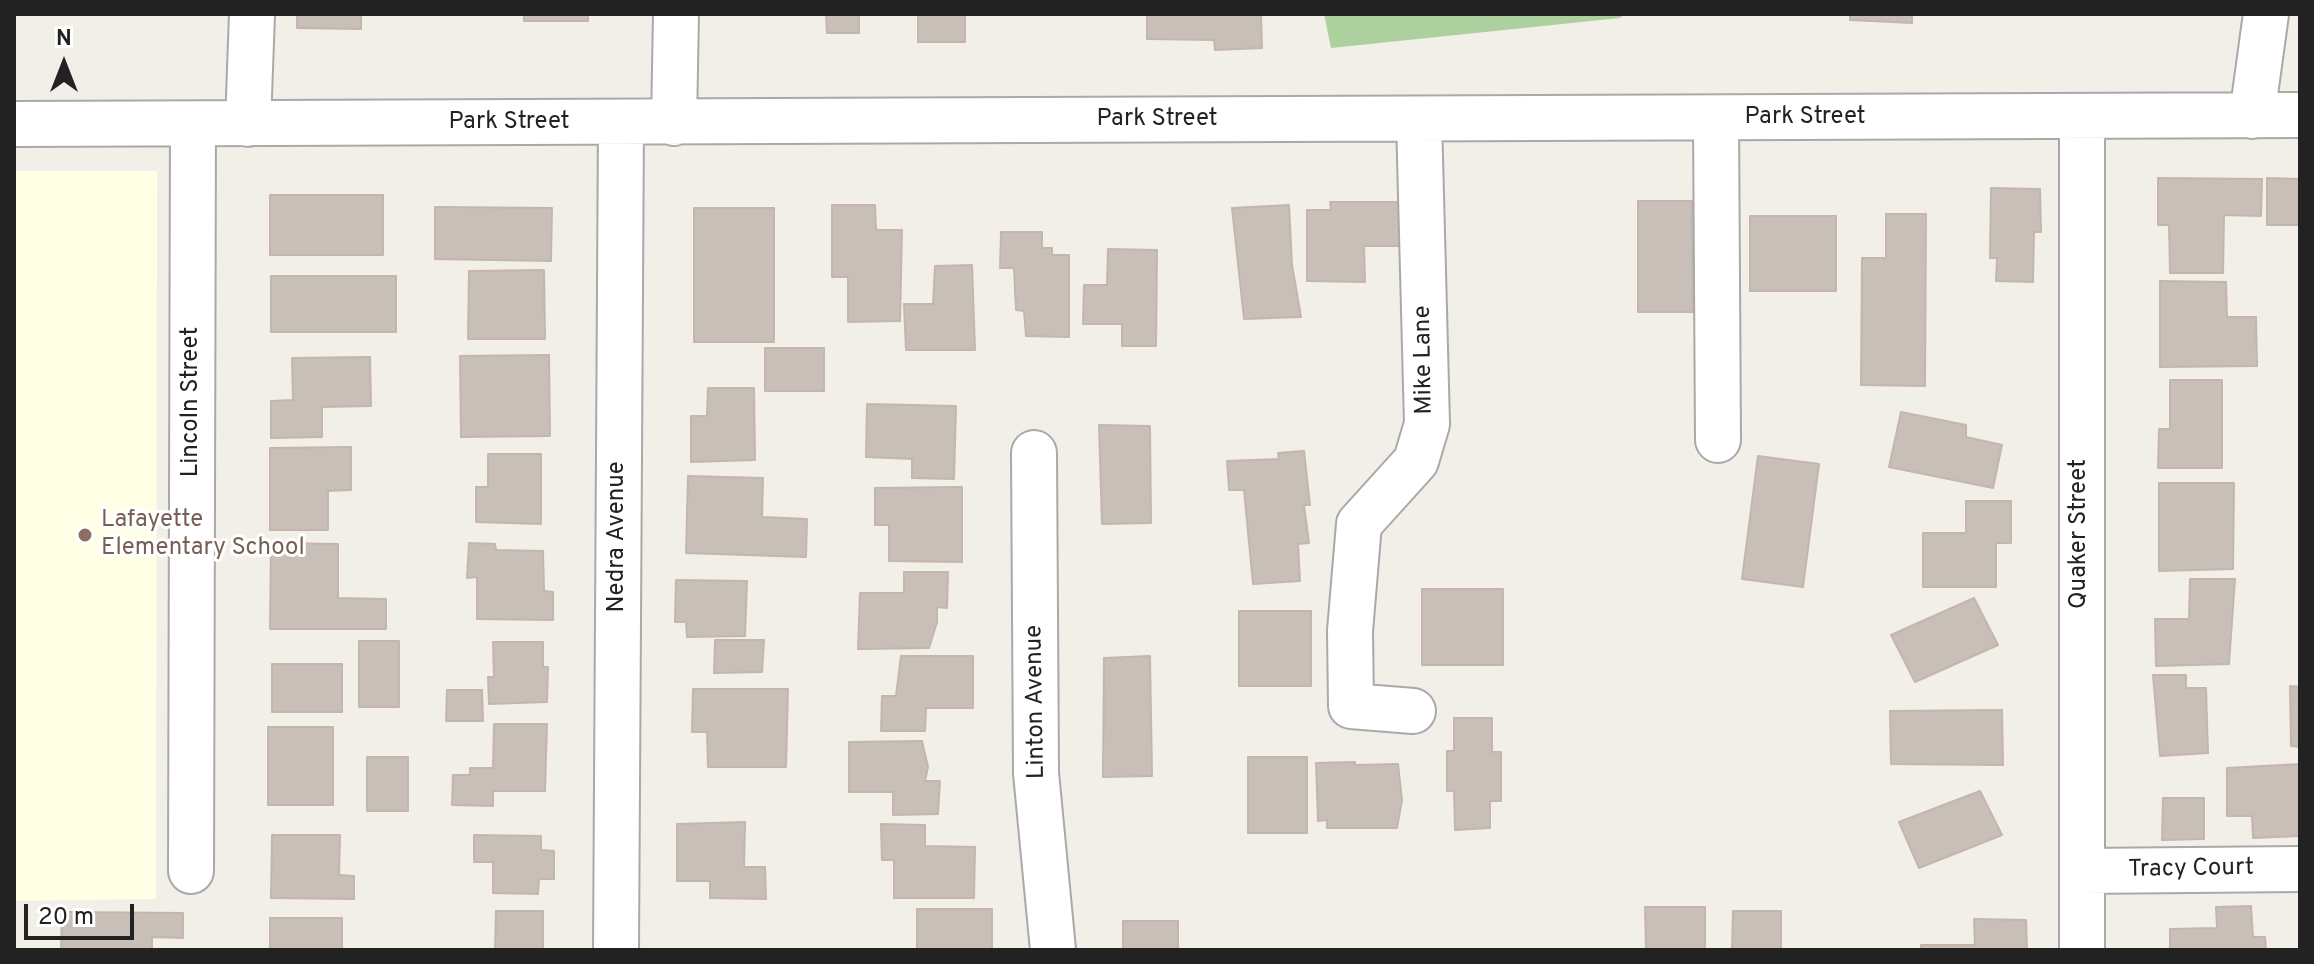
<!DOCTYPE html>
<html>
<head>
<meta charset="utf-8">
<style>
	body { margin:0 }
	#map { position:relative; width:2314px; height:964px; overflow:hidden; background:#f2efe9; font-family:Overpass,sans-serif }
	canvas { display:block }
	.frame { position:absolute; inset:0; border:16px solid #222; pointer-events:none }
	.north { position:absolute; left:24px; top:24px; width:80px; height:80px; -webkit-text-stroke:6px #fff; paint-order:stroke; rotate:0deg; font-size:22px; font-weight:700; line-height:32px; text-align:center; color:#222 }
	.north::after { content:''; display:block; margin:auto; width:28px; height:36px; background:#222; clip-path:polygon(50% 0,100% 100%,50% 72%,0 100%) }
	.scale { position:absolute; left:24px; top:904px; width:110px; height:36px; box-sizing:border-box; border:4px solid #222; border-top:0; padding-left:10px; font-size:24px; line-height:28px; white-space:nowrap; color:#222; -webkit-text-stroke:6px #fff; paint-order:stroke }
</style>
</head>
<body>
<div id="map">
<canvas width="2314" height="964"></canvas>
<div class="frame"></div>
<div class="north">N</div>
<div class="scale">20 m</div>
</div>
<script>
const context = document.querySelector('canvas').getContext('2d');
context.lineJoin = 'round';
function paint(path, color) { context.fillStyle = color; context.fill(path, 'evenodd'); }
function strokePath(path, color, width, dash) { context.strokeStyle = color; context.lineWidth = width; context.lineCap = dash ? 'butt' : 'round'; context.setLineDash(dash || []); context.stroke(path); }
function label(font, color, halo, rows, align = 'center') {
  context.font = font + ' Overpass,sans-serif'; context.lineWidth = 6; context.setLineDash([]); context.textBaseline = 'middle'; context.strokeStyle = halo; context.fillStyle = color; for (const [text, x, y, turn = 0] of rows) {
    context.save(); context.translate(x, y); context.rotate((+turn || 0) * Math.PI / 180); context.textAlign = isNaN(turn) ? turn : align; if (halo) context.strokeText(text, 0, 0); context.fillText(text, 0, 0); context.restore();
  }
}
paint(new Path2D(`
	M14 171H157L156 899 14 901Z`), '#ffffe5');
paint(new Path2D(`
	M1324 14H1625L1620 18 1331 48Z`), '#add19e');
const building = new Path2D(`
	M297 14H361V29L297 28Z
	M524 14H588V21H524Z
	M826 14H859V33H827Z
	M918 14H965V42H918Z
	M1147 14H1261L1262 48 1215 50 1214 40 1147 39Z
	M1850 14H1912V23L1850 20Z
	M2158 178 2262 179 2261 216 2224 215 2223 273H2170L2169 225H2158Z
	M2267 178 2300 179V225H2267Z
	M1991 188 2040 189 2041 232H2034L2033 282 1996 281 1997 258H1990Z
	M270 195H383V255H270Z
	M1638 201H1692L1693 312H1638Z
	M1330 202H1399L1400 246H1364L1365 282 1307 281V210H1331Z
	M832 205H875L876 230H902L900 321 848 322V277H832Z
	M1289 205 1292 265 1301 317 1244 319 1232 208Z
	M435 207 552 208 551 261 435 259Z
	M694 208H774V342H694Z
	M1886 214H1926L1925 386 1861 385 1862 258H1886Z
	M1750 216H1836V291H1750Z
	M1001 232H1042V248H1052V255H1069V337L1026 336 1024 311 1016 310 1014 268H1000Z
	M1108 249 1157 250 1156 346H1122V324H1083L1084 285H1107Z
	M972 265 975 350H906L904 304H933L935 266Z
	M544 270 545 339H468L469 271Z
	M271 276H396V332H271Z
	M2160 281 2226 282 2227 317H2256L2257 366 2160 367Z
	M765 348H824V391H765Z
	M549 355 550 436 461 437 460 356Z
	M370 357 371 406 322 407V437L271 438V401L293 400 292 358Z
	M2170 380H2222V468H2158L2159 429H2170Z
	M708 388H754L755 460 691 462V416H707Z
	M867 404 956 406 954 479 912 478V459L866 457Z
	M1901 412 1966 425V437L2002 445 1993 488 1889 467Z
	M1099 425 1150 426 1151 523 1102 524Z
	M351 447V490L328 491V530H270V448Z
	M1304 451 1310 505H1304L1309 543 1298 544 1300 581 1253 584 1244 490H1229L1227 461 1279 459 1278 453Z
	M488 454H541V524L476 522V487H488Z
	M1758 456 1819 464 1803 587 1742 579Z
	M688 476 763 478 762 517 807 519 806 557 686 553Z
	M2159 483H2234L2233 569 2159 571Z
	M962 487V562L889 561V525H875V488Z
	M1966 501H2011V543H1996V587H1923V533H1966Z
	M271 543 338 544V598L386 599V629H270Z
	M469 543 495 544 496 550 543 551 544 591 553 592V620L477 619V577L467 578Z
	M904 572H948L947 608 937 607V622L929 648 858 649 860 593H904Z
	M2190 579H2235L2229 664 2156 666 2155 619H2189Z
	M676 580 747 581 745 636 687 637 686 622H675Z
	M1422 589H1503V665H1422Z
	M1974 598 1998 645 1915 682 1891 635Z
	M1239 611H1311V686H1239Z
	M715 640H764L762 672 714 673Z
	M359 641H399V707H359Z
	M493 642H543V667H548L547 702 489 704 488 677H494Z
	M901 656H973V708H926L925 731H881L882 696H896Z
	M1150 656 1152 776 1103 777 1104 658Z
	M272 664H342V712H272Z
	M2153 675H2186V688H2206L2208 753 2160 756Z
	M2290 686 2300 687V747L2291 746Z
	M693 689H788L786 767H708L707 732H692Z
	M447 690H482L483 721H446Z
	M2002 710 2003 765 1891 764 1890 711Z
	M1454 718H1492V752H1501V801H1490V828L1455 830 1454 791H1447V751H1454Z
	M494 724H547L545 791H493V806L452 805 453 775H470V768H493Z
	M268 727H333V805H268Z
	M922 741 928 767 925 781H940L938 814 893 815V792H849V742Z
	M367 757H408V811H367Z
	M1248 757H1307V833H1248Z
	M1355 762V765L1398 764 1402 800 1397 828H1327V820L1318 821 1316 763Z
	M2300 764V836L2253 838 2252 816H2227V768Z
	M1980 791 2002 835 1919 868 1899 822Z
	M2163 798H2204V839L2162 840Z
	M745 822 744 867H765L766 899 710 898V881H677V824Z
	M881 824 925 825V846L975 847 974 898H894V860H882Z
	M272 835H340L339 875 354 876V899L271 898Z
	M474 835 541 836V850L554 851V879H539L538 894 493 893V862H474Z
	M2251 906 2253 937H2265L2266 950H2170V929L2217 928 2216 907Z
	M1645 907H1705V950H1646Z
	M917 909H992V950H917Z
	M496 911H543V950H495Z
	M1733 911H1781V950H1732Z
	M62 912 183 913V938L152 937V950H61Z
	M270 918H342V950H270Z
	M1974 919 2026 920 2027 950H1921V945H1975Z
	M1123 921H1178V950H1123Z`);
paint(building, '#c7bfb8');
strokePath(building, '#c4b6ab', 2);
const minor = new Path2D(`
	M2252 116 2266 14
	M1716 118 1718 440
	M2082 119V950
	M674 123 676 14
	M14 124 2300 115
	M248 124 252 14
	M1034 453 1036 773 1053 950
	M1413 711 1351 706 1350 631 1359 524 1416 461 1427 424 1419 119
	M191 871 193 124
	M2082 871 2300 869
	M616 950 621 123`);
strokePath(minor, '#a9a9a9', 48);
strokePath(minor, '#fff', 44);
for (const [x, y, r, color] of [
	[85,535,8,"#8d6e63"]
]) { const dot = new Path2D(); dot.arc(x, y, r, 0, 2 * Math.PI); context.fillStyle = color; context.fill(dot); strokePath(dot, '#fff', 3); }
label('24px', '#222', '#fff', [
	["Park Street",1805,118],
	["Park Street",1157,120],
	["Park Street",509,123],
	["Mike Lane",1425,360,-91],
	["Lincoln Street",192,402,-90],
	["Quaker Street",2080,534,-90],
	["Nedra Avenue",618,537,-90],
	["Linton Avenue",1037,702,-91],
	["Tracy Court",2191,870,-1]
]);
label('24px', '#785e54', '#fff', [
	["Lafayette",101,521],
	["Elementary School",101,549]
], 'left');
</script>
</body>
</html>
